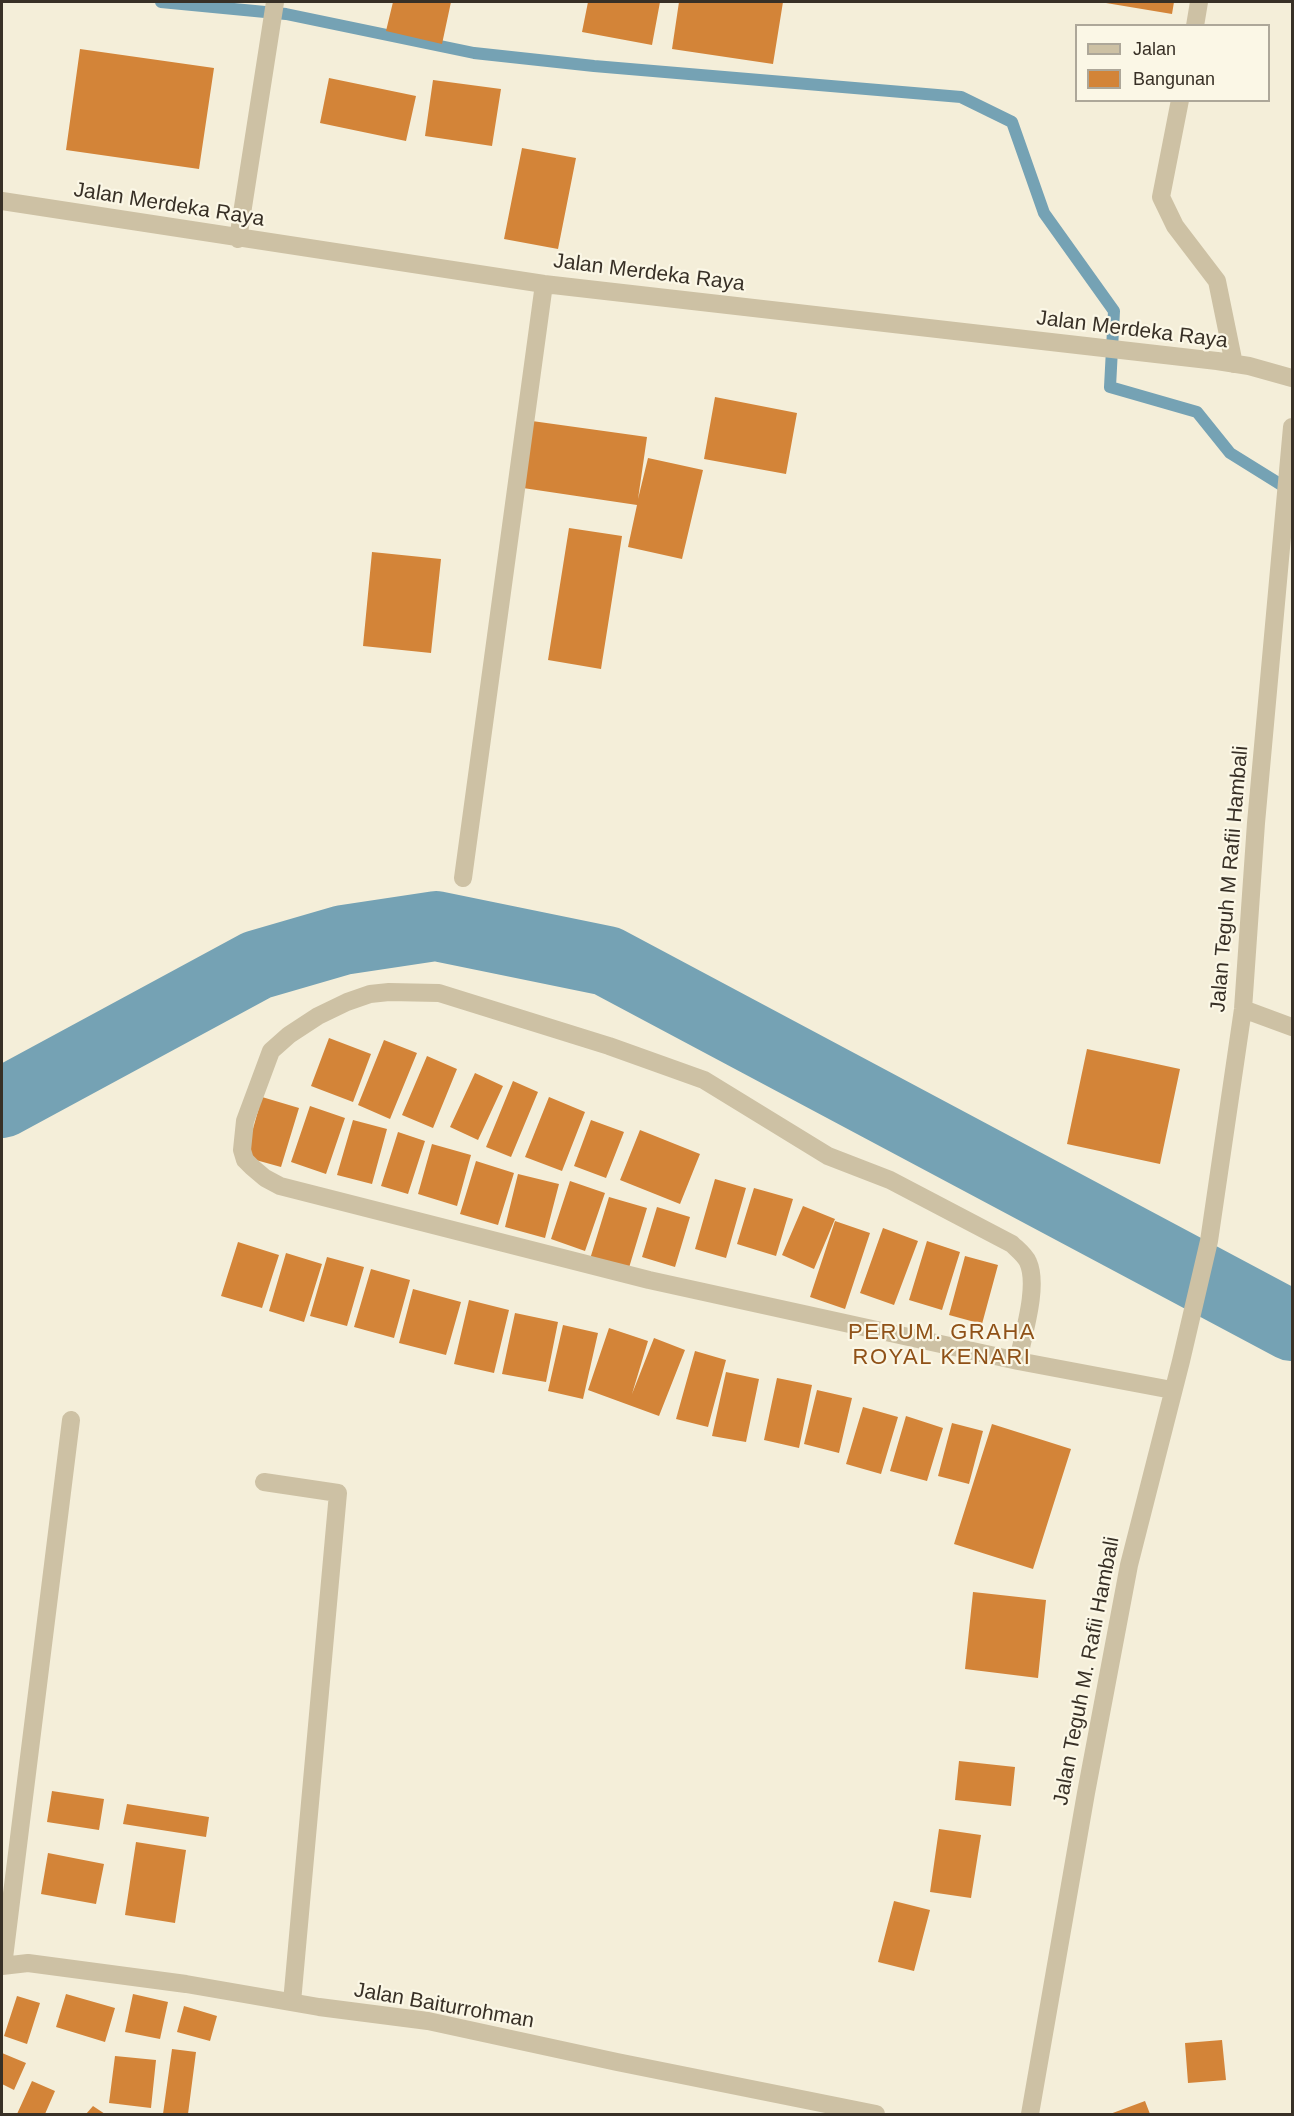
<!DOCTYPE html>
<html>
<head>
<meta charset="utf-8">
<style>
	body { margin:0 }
	#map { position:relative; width:1294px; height:2116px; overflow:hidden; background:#f4eed9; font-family:Helvetica,sans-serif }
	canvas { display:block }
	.frame { position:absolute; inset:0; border:3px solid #383026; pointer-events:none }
	.legend { position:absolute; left:1075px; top:24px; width:195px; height:78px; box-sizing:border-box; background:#fbf7e6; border:2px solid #ada799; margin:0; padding:8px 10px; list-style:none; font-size:18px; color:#383026 }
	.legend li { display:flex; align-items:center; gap:12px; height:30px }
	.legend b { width:30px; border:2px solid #ada799 }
</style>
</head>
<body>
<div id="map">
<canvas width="1294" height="2116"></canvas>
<div class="frame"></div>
<ul class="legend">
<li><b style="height:8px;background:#cdc1a4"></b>Jalan</li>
<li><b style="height:16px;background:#d38438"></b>Bangunan</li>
</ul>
</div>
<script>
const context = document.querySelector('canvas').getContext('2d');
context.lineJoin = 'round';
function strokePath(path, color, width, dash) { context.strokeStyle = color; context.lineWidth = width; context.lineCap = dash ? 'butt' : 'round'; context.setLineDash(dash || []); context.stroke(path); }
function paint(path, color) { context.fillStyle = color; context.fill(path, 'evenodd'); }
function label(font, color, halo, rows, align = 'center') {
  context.font = font + ' Helvetica,sans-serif'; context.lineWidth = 4.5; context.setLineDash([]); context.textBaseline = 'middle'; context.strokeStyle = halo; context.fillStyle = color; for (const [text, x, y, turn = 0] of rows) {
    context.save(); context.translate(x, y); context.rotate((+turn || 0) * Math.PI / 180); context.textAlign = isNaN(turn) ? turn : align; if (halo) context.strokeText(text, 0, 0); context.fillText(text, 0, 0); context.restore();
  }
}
strokePath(new Path2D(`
	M161 2 286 14 474 53 594 66 961 97 1012 122 1044 213 1114 311 1110 387 1197 412 1230 453 1291 491`), '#75a2b4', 12);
strokePath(new Path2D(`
	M2 1103 257 965 343 940 436 926 607 961 1292 1326`), '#75a2b4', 70);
paint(new Path2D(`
	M393 2H451L442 44 386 31Z
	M588 2H660L652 45 582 32Z
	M679 2H783L773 64 672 49Z
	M1100 2H1174L1172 14Z
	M80 49 214 68 199 169 66 150Z
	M329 78 416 96 406 141 320 123Z
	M433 80 501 89 492 146 425 136Z
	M522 148 576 158 558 249 504 239Z
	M715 397 797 413 786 474 704 459Z
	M532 421 647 437 638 499 648 458 703 470 682 559 628 547 637 505 523 488Z
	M569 528 622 536 601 669 548 660Z
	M372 552 441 559 431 653 363 646Z
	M329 1038 371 1054 353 1102 311 1086Z
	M384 1040 417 1053 390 1119 358 1105Z
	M1087 1049 1180 1069 1160 1164 1067 1144Z
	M427 1056 457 1069 433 1128 402 1115Z
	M475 1073 503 1086 478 1140 450 1127Z
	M513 1081 538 1092 511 1157 486 1147Z
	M262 1097 299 1108 281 1167 245 1157Z
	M549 1097 585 1112 562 1171 525 1157Z
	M310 1106 345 1118 326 1174 291 1162Z
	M353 1120 387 1129 372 1184 337 1175Z
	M591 1120 624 1132 606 1178 574 1166Z
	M640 1130 700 1154 680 1204 620 1180Z
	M398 1132 425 1141 408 1194 381 1186Z
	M432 1144 471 1155 457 1206 418 1194Z
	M476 1161 514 1173 498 1225 460 1214Z
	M518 1174 559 1184 545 1238 505 1227Z
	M715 1179 746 1188 726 1258 695 1249Z
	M570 1181 605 1193 585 1251 551 1239Z
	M754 1188 793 1199 776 1256 737 1244Z
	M609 1197 647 1208 628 1271 590 1259Z
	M803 1206 835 1219 814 1269 782 1255Z
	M657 1207 690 1217 675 1267 642 1257Z
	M835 1221 870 1233 845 1309 810 1297Z
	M883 1228 918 1241 894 1305 860 1293Z
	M927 1241 960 1252 942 1310 909 1300Z
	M238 1242 279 1255 262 1308 221 1296Z
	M286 1253 322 1264 304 1322 269 1311Z
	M965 1256 998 1265 982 1324 949 1315Z
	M327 1257 364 1267 347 1326 310 1316Z
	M371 1269 410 1280 394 1338 354 1327Z
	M413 1289 461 1302 446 1355 399 1343Z
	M469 1300 509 1310 494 1373 454 1364Z
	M515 1313 558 1322 546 1382 502 1374Z
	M563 1325 598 1333 583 1399 548 1391Z
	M609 1328 648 1341 632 1394 654 1338 685 1350 659 1416 588 1390Z
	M695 1351 726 1360 708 1427 676 1419Z
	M726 1372 759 1379 746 1442 712 1436Z
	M777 1378 812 1385 799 1448 764 1440Z
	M817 1390 852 1398 839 1453 804 1444Z
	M863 1407 898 1417 881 1474 846 1464Z
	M906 1416 943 1428 927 1481 890 1471Z
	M952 1423 983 1431 969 1484 938 1476Z
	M992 1424 1071 1449 1033 1569 954 1544Z
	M973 1592 1046 1600 1038 1678 965 1669Z
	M959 1761 1015 1767 1011 1806 955 1800Z
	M52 1791 104 1799 99 1830 47 1822Z
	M127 1804 209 1817 206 1837 123 1824Z
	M939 1829 981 1835 971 1898 930 1892Z
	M136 1842 186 1850 175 1923 125 1915Z
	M48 1853 104 1864 96 1904 41 1894Z
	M894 1901 930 1910 914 1971 878 1962Z
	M66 1994 115 2008 105 2042 56 2027Z
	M133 1994 168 2002 160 2039 125 2032Z
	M17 1996 40 2003 27 2044 4 2036Z
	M184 2006 217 2016 210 2041 177 2032Z
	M1222 2040 1226 2080 1188 2083 1185 2043Z
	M172 2049 196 2052 188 2114H163Z
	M2 2053 26 2063 14 2090 2 2084Z
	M115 2056 156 2060 151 2108 109 2103Z
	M32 2081 55 2091 45 2114H17Z
	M1145 2101 1150 2114H1110Z
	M93 2106 105 2114H86Z`), '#d38438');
strokePath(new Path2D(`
	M1195 26 1199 2
	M1180 100 1161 197 1175 226 1217 281 1234 364
	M2 201 544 284 1217 361 1249 366 1292 378
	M238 239 275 2
	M463 878 544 284
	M1243 1009 1292 1027
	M1018 1361C1023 1335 1039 1286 1028 1262 1025 1255 1017 1249 1012 1244L890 1180 828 1156 704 1080 609 1046 439 993 389 992 370 994 347 1002 318 1016 289 1035 271 1051 245 1121 242 1150 245 1160 252 1167 265 1178 280 1186 649 1280 1018 1361 1172 1390
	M264 1482 338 1493 292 2002
	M2 1966 28 1963 186 1984 319 2007 428 2021 617 2062 876 2114
	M3 1966 71 1420
	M1030 2114 1086 1793 1129 1565 1181 1361 1209 1241 1243 1009 1256 823 1292 427`), '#cdc1a4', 18);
label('21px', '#383026', '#fbf7e6', [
	["Jalan Merdeka Raya",169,205,9],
	["Jalan Merdeka Raya",649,273,7],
	["Jalan Merdeka Raya",1132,330,7],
	["Jalan Teguh M Rafii Hambali",1230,879,-85],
	["Jalan Teguh M. Rafii Hambali",1087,1671,-79],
	["Jalan Baiturrohman",444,2006,10]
]);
context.letterSpacing = '1.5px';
label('22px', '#8f5117', '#fbf7e6', [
	["PERUM. GRAHA",942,1333],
	["ROYAL KENARI",942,1358]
]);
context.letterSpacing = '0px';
</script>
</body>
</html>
